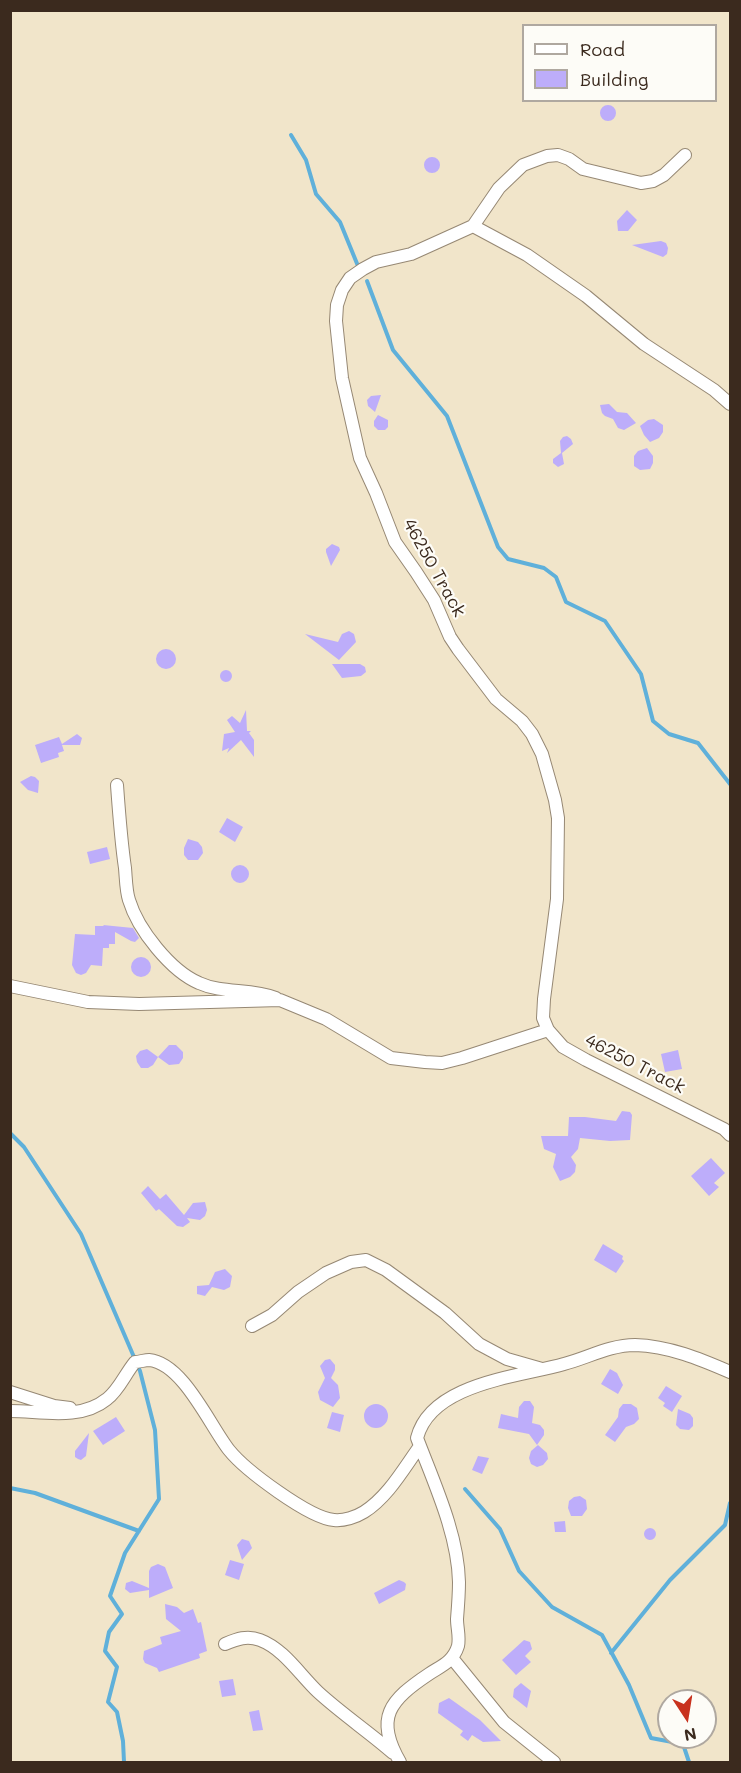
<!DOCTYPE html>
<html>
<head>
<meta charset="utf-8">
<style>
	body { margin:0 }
	#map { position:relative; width:741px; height:1773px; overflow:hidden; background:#f1e5ca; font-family:Mali,sans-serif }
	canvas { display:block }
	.frame { position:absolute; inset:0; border:12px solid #3b2a1e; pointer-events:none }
	.legend { position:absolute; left:522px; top:24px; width:195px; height:78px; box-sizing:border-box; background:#fdfcf7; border:2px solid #afa8a0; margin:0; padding:8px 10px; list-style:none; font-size:18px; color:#3b2a1e }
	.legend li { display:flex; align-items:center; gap:12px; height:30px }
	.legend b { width:30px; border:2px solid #afa8a0 }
	.north { position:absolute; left:657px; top:1689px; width:60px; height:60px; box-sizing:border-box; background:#fdfcf7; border:2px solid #afa8a0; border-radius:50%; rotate:168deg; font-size:16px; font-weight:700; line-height:24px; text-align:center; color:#3b2a1e }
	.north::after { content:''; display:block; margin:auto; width:21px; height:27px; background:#c8321e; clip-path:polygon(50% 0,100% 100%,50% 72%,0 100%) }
</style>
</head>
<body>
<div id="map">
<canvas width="741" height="1773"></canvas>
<div class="frame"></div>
<ul class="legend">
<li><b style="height:8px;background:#fff"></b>Road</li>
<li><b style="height:16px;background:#bdadfa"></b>Building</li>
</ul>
<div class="north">N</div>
</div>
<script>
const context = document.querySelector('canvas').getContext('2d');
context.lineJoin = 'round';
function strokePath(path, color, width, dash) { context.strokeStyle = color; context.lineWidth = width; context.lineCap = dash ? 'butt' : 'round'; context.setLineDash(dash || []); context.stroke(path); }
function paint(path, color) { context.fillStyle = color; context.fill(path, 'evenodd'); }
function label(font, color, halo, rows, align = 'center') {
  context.font = font + ' Mali,sans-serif'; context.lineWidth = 4.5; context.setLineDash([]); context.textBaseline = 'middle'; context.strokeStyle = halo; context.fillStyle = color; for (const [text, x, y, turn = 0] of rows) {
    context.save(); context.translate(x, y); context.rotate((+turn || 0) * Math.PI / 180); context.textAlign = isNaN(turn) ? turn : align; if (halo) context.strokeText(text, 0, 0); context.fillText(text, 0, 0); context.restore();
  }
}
strokePath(new Path2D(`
	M291 135 306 160 316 194 340 222 358 266
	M367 281 393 350 447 416 498 547 508 559 544 568 556 577 566 602 605 621 641 674 653 721 669 734 698 743 730 784
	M10 1133 24 1147 81 1234 140 1371 155 1430 159 1499 125 1553 110 1596 122 1614 109 1632 105 1651 117 1667 108 1702 117 1712 123 1741 124 1762
	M10 1488 35 1493 139 1531
	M465 1489 500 1529 519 1571 552 1607 602 1635 629 1685 651 1738 683 1744 689 1762
	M611 1653 670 1580 725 1525 730 1503`), '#5fb0da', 4);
paint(new Path2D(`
	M600 113a8 8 0 1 1 16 0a8 8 0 1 1-16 0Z
	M424 165a8 8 0 1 1 16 0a8 8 0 1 1-16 0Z
	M627 210 637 220 628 231H618L617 221Z
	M661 241 666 243 668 248 667 254 663 257 632 245Z
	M381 395 375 412 368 406 367 400 371 396Z
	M609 404 617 412 627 413 636 423 624 430 618 428 613 419 605 416 602 413 600 405Z
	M378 415 388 420V427L385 430H378L374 426V421Z
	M654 419 663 425V432L659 438 650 442 644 435 640 426 648 420Z
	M567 436 571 439 573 444 562 453 564 464 558 467 553 463V459L561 453 560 441 563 437Z
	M647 448 653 456V463L650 469 640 470 634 466V456L638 451Z
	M332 544 339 547 340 550 331 566 326 552V549Z
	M349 631 354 634 356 642 339 660 305 634 338 642 342 634Z
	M156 659a10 10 0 1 1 20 0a10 10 0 1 1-20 0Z
	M332 664H360L365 667 366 672 361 676 342 678Z
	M220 676a6 6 0 1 1 12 0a6 6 0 1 1-12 0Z
	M246 710 247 731H251L249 733 254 740V757L241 740 227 753 229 748 222 751 224 734 235 732 227 720 232 716 240 723Z
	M77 734 82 738 80 745H62L64 751 58 753 59 757 41 763 35 745 59 737 62 744Z
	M31 776 35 777 39 781 38 793 28 790 20 782Z
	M227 818 243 827 235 842 219 832Z
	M188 839 198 842 202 847 203 853 198 860H188L184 855V848Z
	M107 847 110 859 90 864 87 852Z
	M231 874a9 9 0 1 1 18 0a9 9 0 1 1-18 0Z
	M103 925 133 928 139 938 135 942 131 941 115 932V944H109V948H103L102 966 91 965 86 973 81 975 76 973 72 965 75 934 95 935V926H104Z
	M131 967a10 10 0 1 1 20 0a10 10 0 1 1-20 0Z
	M169 1045H176L183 1052V1058L179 1064 169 1065 158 1057 153 1065 148 1068H141L137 1062 136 1056 140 1051 147 1049 158 1057Z
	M678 1050 682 1069 665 1072 661 1054Z
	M622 1111 630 1112 632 1115 630 1140 610 1141 580 1138 578 1149 571 1157 576 1165 575 1172 570 1177 560 1181 553 1167 556 1154 544 1149 541 1136H568L569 1117H585L616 1121Z
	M711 1158 725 1173 714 1183 719 1187 709 1196 691 1176Z
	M148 1186 160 1199 166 1194 184 1215 193 1203 205 1202 207 1210 205 1216 200 1220 187 1218 190 1222 183 1227 177 1226 159 1209 156 1211 141 1193Z
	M603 1244 623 1256 622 1259 624 1261 616 1273 594 1260Z
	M225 1269 232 1276 230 1287 224 1290 212 1287 205 1296 197 1294V1286L209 1285 215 1272Z
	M330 1359 335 1365V1370L331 1378 338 1385 340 1398 333 1407 320 1400 318 1392 325 1378 320 1366 325 1360Z
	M610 1369 617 1373 623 1385 618 1394 601 1384Z
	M666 1386 682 1396 672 1412 663 1406 665 1403 658 1398Z
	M524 1401H530L534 1407 532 1423 540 1425 544 1430V1435L537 1445 529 1434 498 1428 501 1414 518 1418 519 1407Z
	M623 1404H631L637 1408 639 1419 634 1424 626 1427 615 1442 605 1435 618 1417 619 1409Z
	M364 1416a12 12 0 1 1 24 0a12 12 0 1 1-24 0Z
	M678 1409 690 1414 693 1418V1426L689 1430 680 1429 676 1425Z
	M332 1412 344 1415 340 1432 327 1428Z
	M116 1417 125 1431 103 1445 93 1431Z
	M89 1433 86 1456 81 1460 78 1459 75 1457V1451Z
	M538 1445 547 1453 548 1459 543 1465 537 1467 531 1464 529 1458 531 1451Z
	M478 1456 489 1458 482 1474 472 1470Z
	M580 1496 586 1500 587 1509 582 1516H571L568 1508 569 1501 574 1497Z
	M565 1521 566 1532H555L554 1522Z
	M644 1534a6 6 0 1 1 12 0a6 6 0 1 1-12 0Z
	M242 1539 249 1541 252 1548 242 1560 237 1545Z
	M230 1560 244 1564 239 1580 225 1575Z
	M158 1564 165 1567 173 1588 149 1598V1590L130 1593 125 1589 126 1583 132 1581 149 1588V1571L151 1567Z
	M399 1580 404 1582 406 1584 405 1590 379 1604 374 1593Z
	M165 1604 177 1607 184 1613 193 1609 198 1623 201 1622 207 1651 199 1654 200 1658 159 1672 157 1668 145 1663 143 1659 144 1651 162 1644 160 1637 181 1631 166 1619Z
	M524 1640 530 1642 532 1649 525 1656 531 1662 516 1675 502 1660Z
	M233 1679 236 1695 222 1697 219 1681Z
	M521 1683 531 1691 527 1708 513 1697 514 1689Z
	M449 1698 480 1720 501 1741 483 1742 472 1735 468 1741 460 1735 463 1731 438 1713 439 1703Z
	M259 1710 263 1730 253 1731 249 1712Z`), '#bdadfa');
const minor = new Path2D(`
	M685 155 664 175 653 181 641 183 583 169 569 159 558 155 547 156 523 165 499 188 473 226 411 254 376 262 363 269 350 278 342 290 337 305 336 321 342 378 360 458 376 493 395 542 416 572 434 600 450 637 458 649 496 699 522 721 532 734 542 754 555 800 558 818 557 899 544 999 543 1018 548 1030 563 1047 586 1060 724 1129 730 1135
	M473 226 527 255 586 296 644 344 714 390 730 404
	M117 785C119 813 121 841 125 868 126 879 126 891 129 900 138 930 171 971 199 983 223 994 250 988 276 998
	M10 986 88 1002 139 1004 280 1000 326 1019 391 1058 425 1062 442 1063 462 1058 548 1030
	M252 1326 272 1315 298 1292 326 1273 351 1262 366 1260 386 1270 445 1313 479 1344 507 1359 542 1369
	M10 1392 54 1406 70 1408
	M10 1411C41 1411 80 1421 107 1399 119 1390 125 1374 135 1362 139 1362 145 1360 149 1360 183 1363 210 1426 229 1450 245 1470 309 1518 334 1520 344 1521 356 1517 364 1512 388 1497 404 1468 420 1446
	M225 1644C237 1639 247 1635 260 1640 284 1649 300 1675 318 1692 342 1714 369 1732 393 1753
	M452 1658 504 1722 554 1762
	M400 1762C374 1718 390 1700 429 1674 441 1666 453 1662 458 1646 460 1637 457 1628 457 1619 458 1607 459 1595 459 1582 458 1534 434 1483 417 1438 431 1383 519 1377 564 1364 587 1358 610 1345 635 1345 669 1346 700 1359 730 1372`);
strokePath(minor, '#968874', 14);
strokePath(minor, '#fff', 12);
label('18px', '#3b2a1e', '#fdfcf7', [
	["46250 Track",434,568,61],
	["46250 Track",635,1064,27]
]);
</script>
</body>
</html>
